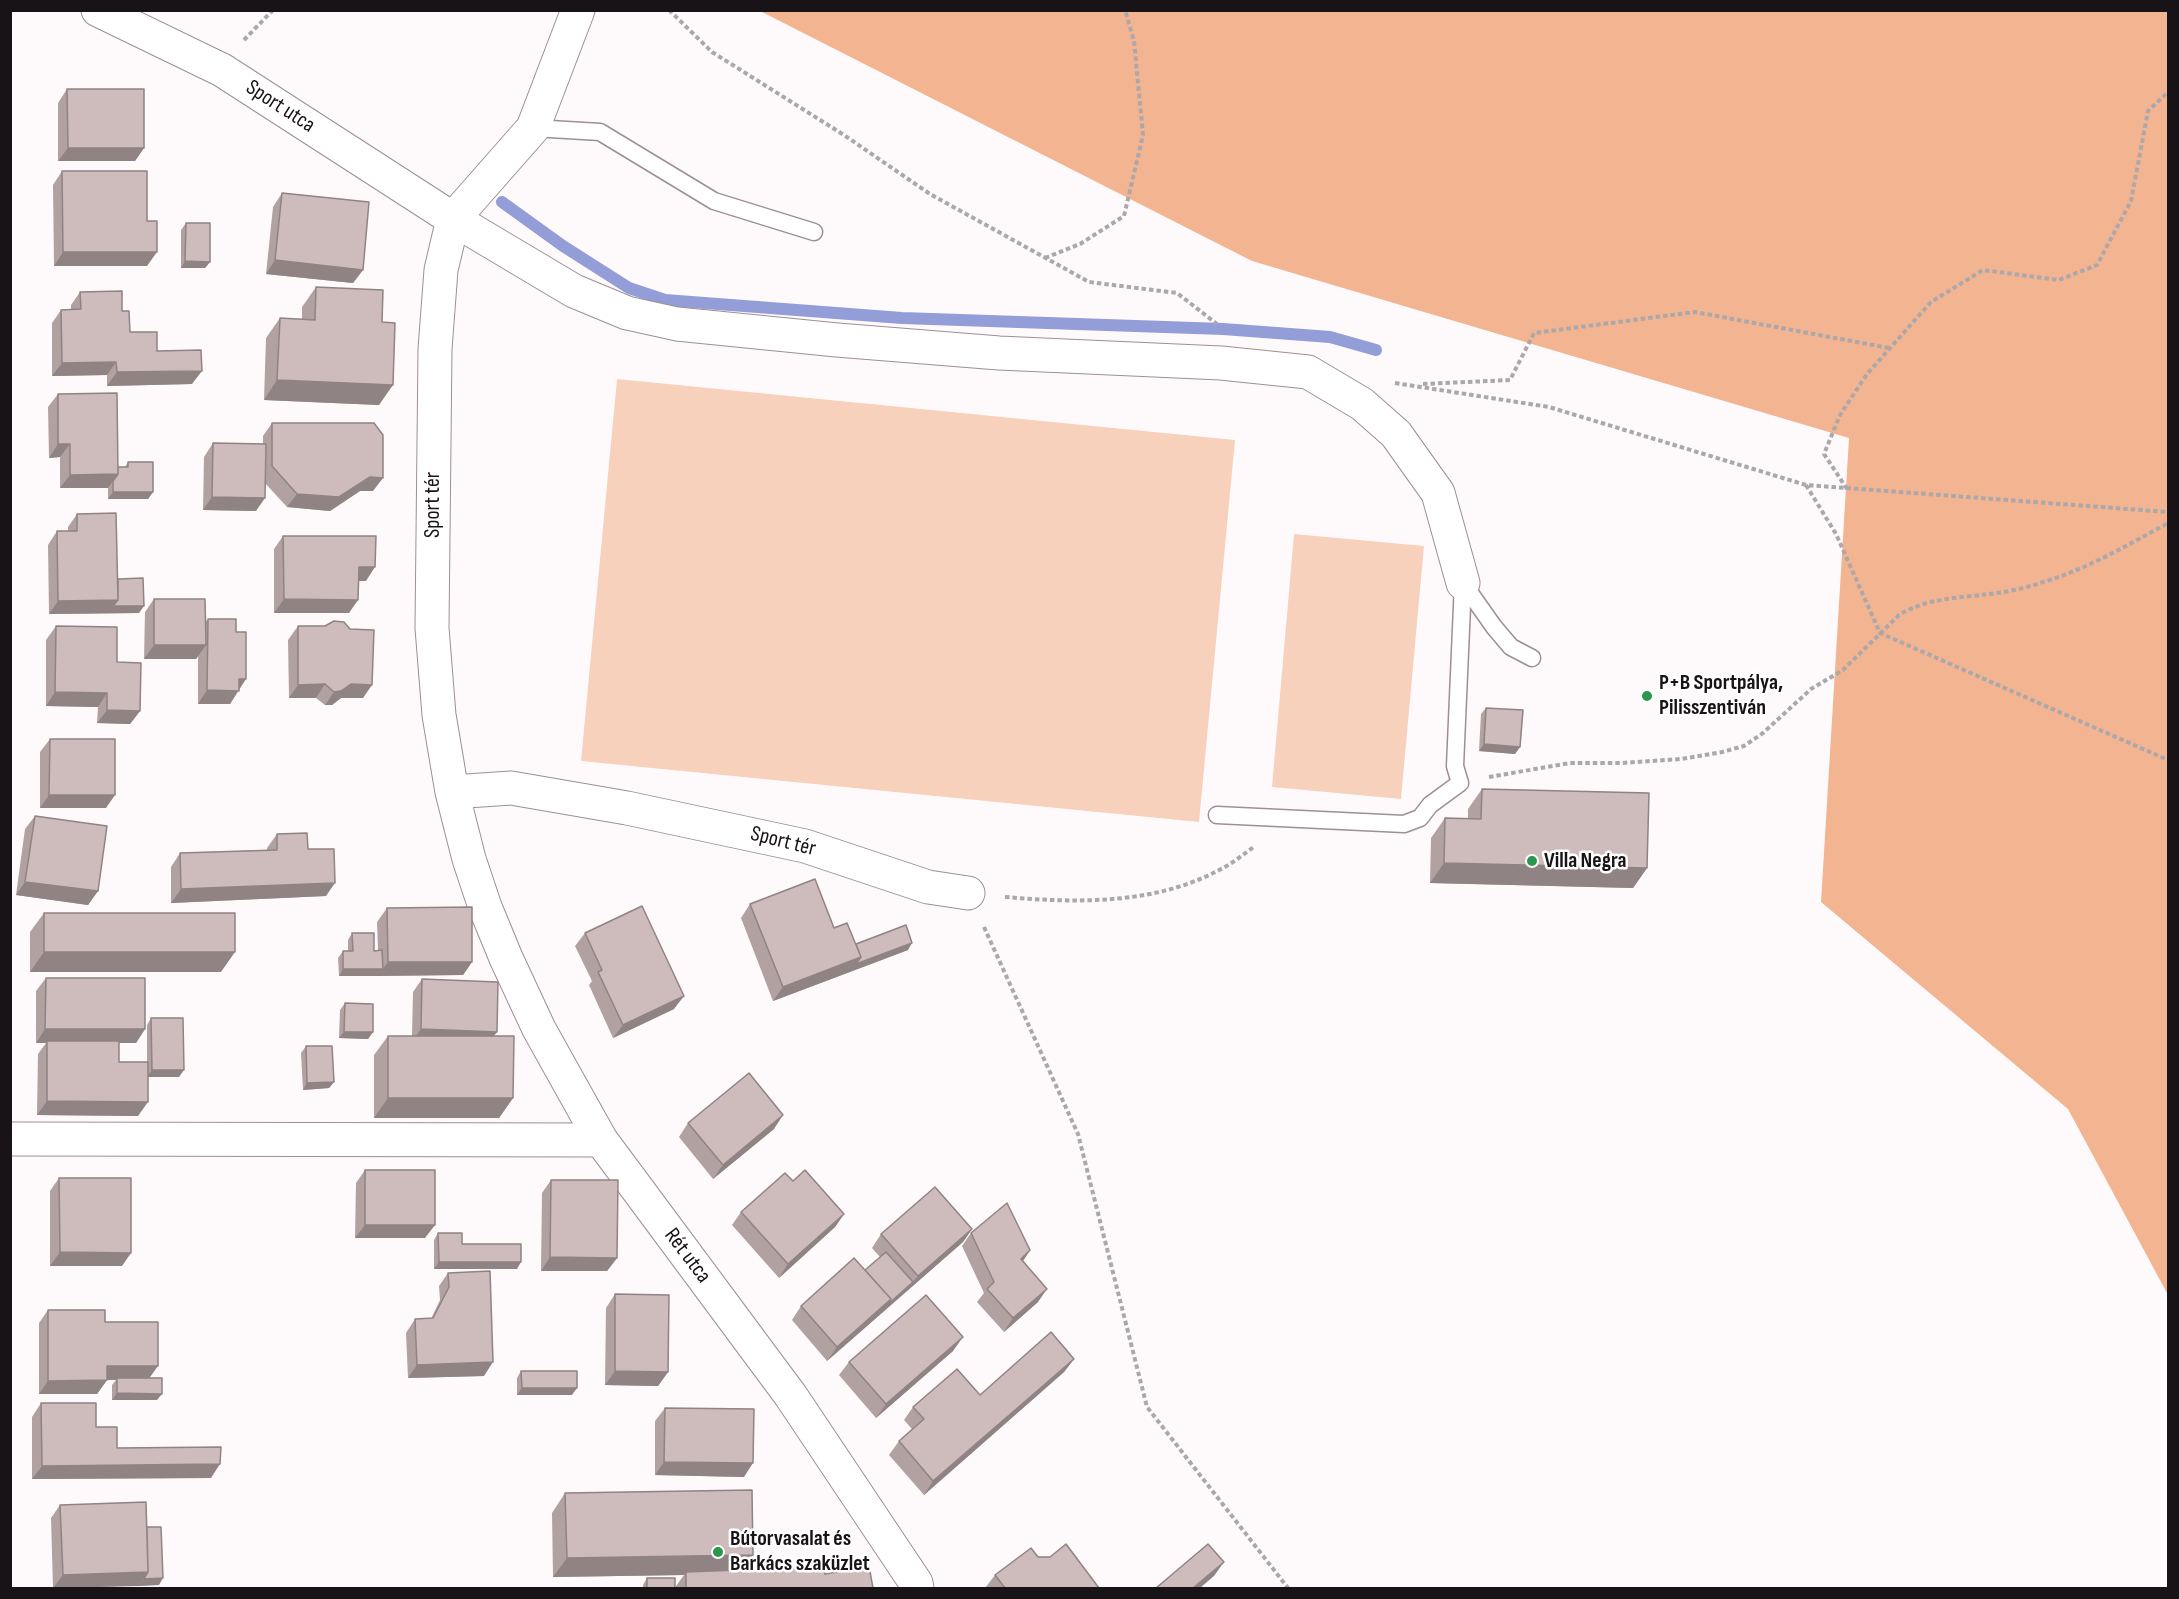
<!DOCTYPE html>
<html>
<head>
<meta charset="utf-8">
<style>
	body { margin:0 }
	#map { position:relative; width:2179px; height:1599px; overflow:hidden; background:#fefafc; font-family:"Sofia Sans Condensed",sans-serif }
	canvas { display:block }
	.frame { position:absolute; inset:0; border:12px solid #181316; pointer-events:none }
</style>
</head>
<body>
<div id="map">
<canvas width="2179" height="1599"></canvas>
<div class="frame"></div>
</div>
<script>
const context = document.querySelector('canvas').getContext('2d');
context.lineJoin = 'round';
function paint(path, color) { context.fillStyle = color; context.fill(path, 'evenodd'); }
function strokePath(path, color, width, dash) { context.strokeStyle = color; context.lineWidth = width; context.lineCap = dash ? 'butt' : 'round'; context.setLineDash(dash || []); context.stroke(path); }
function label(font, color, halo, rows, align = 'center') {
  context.font = font + ' "Sofia Sans Condensed",sans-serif'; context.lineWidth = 5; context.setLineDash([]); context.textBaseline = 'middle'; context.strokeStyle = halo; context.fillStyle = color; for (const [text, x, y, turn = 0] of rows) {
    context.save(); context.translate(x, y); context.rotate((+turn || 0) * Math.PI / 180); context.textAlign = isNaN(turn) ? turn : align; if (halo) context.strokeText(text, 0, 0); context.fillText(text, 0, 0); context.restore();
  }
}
paint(new Path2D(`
	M617 379 1235 440 1199 822 581 761Z
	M1294 534 1424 546 1401 799 1272 787Z`), '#f7d1bc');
paint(new Path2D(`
	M760 11H2168V1295L2068 1109 1821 902 1849 438 1252 261Z`), '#f3b491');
strokePath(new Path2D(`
	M502 202 563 246 629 288 665 300 902 318 1223 329 1330 337 1376 350`), '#939dd8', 12);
const lane = new Path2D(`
	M533 128 600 132 714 201 814 232
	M1463 583 1494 627 1511 647 1532 658
	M1217 815 1404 824 1420 818 1430 805 1460 783 1455 766 1463 583`);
const street = new Path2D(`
	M98 10 222 70 453 219 574 291 627 313 677 324 837 340 999 353 1221 363 1308 372 1362 404 1396 434 1438 493 1463 583
	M578 10 533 128 453 219 441 270 435 349 432 628 439 715 452 792 469 859 485 907 506 958 539 1029 601 1140 791 1396 916 1583 917 1588
	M452 792 511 788 627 808 805 846 928 887 968 893
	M10 1139 601 1140`);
strokePath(lane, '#9e8e97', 19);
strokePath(street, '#9e8e97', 35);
strokePath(new Path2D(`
	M669 10 712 52 844 135 930 194 1089 282 1177 293 1217 324
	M244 40 273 10
	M1045 258 1080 244 1124 216 1143 135 1134 41 1125 10
	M1395 383 1549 407 1806 485 2168 512
	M1423 384 1510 380 1534 333 1695 312 1889 348
	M1806 485 1836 534 1880 633 2168 760
	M1847 489 1824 454 1840 415 1867 374 1931 302 1983 270 2059 280 2097 265 2131 201 2148 111 2168 92
	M1489 777 1570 763H1621L1681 759 1722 752 1744 746 1763 733 1811 689 1843 670 1899 615C1926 598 1959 598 1989 594 2007 592 2026 588 2043 582 2087 569 2128 545 2168 523
	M1005 897C1078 903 1155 905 1221 869 1233 863 1244 854 1255 846
	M984 927 1078 1134 1147 1407 1288 1588`), '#aca7aa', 4, [4.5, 3]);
strokePath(lane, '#fff', 16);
strokePath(street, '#fff', 33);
paint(new Path2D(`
	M67 89 144 148 135 161H58V103Z
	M62 171 147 266H54L53 185Z
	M282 193 363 270 353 283 266 274 273 207Z
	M186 223 210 262 205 268H181V230Z
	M316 287 379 405 264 400 266 338 280 318 302 320V307Z
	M80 292 122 311 130 332 157 351 192 384 107 386V375L52 376V323L61 310 71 309V305Z
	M58 394 118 467H125L128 462 153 492 148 499H108V488H60V457L49 458 48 407Z
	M272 423 373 491H360L330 511 287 507 265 483 256 511 203 510 204 457 213 443 263 444V436Z
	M77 514 118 579 139 613 49 614 48 545 57 531H68V527Z
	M283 536 366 581H359L349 613H274V549Z
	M154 599 205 622 208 619 236 632 239 689 230 704H198V656L196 659H144L145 612Z
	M56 626 117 662 140 711 130 724 97 723 98 707 46 706V640Z
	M298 626 363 698H341L332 705H325L316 698H289L288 640Z
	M1486 708 1520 747 1515 754 1479 751 1481 714Z
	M50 739 106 808H40V752Z
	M1482 789 1647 868 1633 888 1430 883 1431 838 1445 818H1468V809Z
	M35 816 98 891 88 905 16 895 25 829Z
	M277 834 308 849 326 896 171 903V867L180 853 267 850V848Z
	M750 904 856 944 908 950 773 1001 741 918Z
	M387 908 472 962 463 975 339 976 338 958 343 951H348V940L352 933 374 951H378L377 922Z
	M44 913 221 972H30V932Z
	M585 933 674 1009 613 1038 589 985 592 981 575 946Z
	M46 978 145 1029 136 1043H119V1062H147V1025L151 1018 179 1077H148L138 1116 37 1115 38 1054 46 1043H36V991Z
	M422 979 494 1036 513 1098 499 1118H374V1055L388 1036H412L413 992Z
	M345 1003 373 1032 368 1039 339 1038 340 1010Z
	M306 1046 334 1082 329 1088 303 1090 301 1053Z
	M688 1123 774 1129 713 1179 679 1137Z
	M365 1170 425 1238H355L356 1183Z
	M59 1178 122 1266H50V1191Z
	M551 1180 617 1258 607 1271H541L542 1193Z
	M793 1181 844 1214 835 1227 779 1278 732 1225 741 1212Z
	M972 1229 963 1242 827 1361 792 1320 801 1306 865 1270 880 1257 872 1248 881 1234Z
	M438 1233 517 1269H434V1240Z
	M971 1233 1030 1250 1023 1261 1038 1302 1004 1332 977 1302 984 1293 962 1246Z
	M448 1273 484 1376 408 1378 406 1333 415 1319H431L440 1300 439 1286Z
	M615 1294 668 1372 658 1386 605 1385 606 1308Z
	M48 1310 105 1322 149 1378 157 1400H112V1385L116 1380H107L97 1394H39V1323Z
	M953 1351 876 1418 839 1375 849 1362Z
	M1074 1359 1064 1372 924 1495 889 1455 899 1441 912 1429 904 1420 913 1407 980 1395Z
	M521 1371 572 1395H517V1378Z
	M41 1403 96 1427 117 1448 211 1478 32 1479V1417Z
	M665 1408 744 1477 655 1475V1421Z
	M565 1493 753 1555 743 1570 825 1574 873 1588H676V1586L684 1575 553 1577 552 1513Z
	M60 1505 147 1527 159 1585 53 1588 51 1518Z
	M1038 1557 1099 1588H985L995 1575Z
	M647 1578 675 1588H643V1585Z`), '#b1a1a1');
paint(new Path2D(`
	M68 148H144L135 161H58Z
	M63 252H157L147 266H54Z
	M275 260 363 270 353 283 266 274Z
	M185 261 210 262 205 268H181Z
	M116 362 107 375 52 376 62 363Z
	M202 371 192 384 107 386 117 372Z
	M277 380 393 385 379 405 264 400Z
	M58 444H70L60 457 49 458Z
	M118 474 108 488H60L70 475Z
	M370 477 383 478 373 491H360L330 511 287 507 297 494Z
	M113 492H153L148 499H108Z
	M212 497 265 498 256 511 203 510Z
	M359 567H375L366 581H349Z
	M284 599 358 600 349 613H274Z
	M118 600 144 606 139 613 49 614 58 601Z
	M154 645H206L196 659H144Z
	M239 679H246L230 704H198L207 690Z
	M325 684 316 698H289L298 685Z
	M351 684 372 685 363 698H341L332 705H325L334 692Z
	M55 692 107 693 98 707 46 706Z
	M107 710 140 711 130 724 97 723Z
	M1484 744 1520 747 1515 754 1479 751Z
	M49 795H115L106 808H40Z
	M1444 863 1647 868 1633 888 1430 883Z
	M25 882 98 891 88 905 16 895Z
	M335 883 326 896 171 903 181 889Z
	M912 943 908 950 773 1001 783 987 861 957Z
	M44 952H235L221 972H30Z
	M388 962H472L463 975 378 976Z
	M343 969H383L378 976H339Z
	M684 996 674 1009 613 1038 623 1025Z
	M45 1029H145L136 1043H47V1041L46 1043H36Z
	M421 1029 497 1032 487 1045 411 1043Z
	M344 1032H373L368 1039 339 1038Z
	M152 1070H184L179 1077H147Z
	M334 1082 329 1088 303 1090 307 1083Z
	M388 1098H513L499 1118H374Z
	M47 1101 148 1102 138 1116 37 1115Z
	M783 1115 774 1129 713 1179 723 1165Z
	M844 1214 835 1227 779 1278 788 1264Z
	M365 1225H435L425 1238H355Z
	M972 1229 963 1242 827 1361 837 1347 891 1299 913 1282 918 1276Z
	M1030 1250 1021 1264V1259Z
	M60 1252 131 1253 122 1266H50Z
	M550 1257 617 1258 607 1271H541Z
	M439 1262H521L517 1269H434Z
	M1047 1289 1038 1302 1004 1332 1013 1318Z
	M963 1337 953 1351 876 1418 886 1404Z
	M1074 1359 1064 1372 924 1495 933 1481Z
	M493 1362 484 1376 408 1378 417 1365Z
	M107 1366H158L148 1380 117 1378 116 1380H97Z
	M615 1371 668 1372 658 1386 605 1385Z
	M107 1380 97 1394H39L48 1381Z
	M522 1388H577L572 1395H517Z
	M117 1393 162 1394 157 1400H112Z
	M664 1462 753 1463 744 1477 655 1475Z
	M220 1464 211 1478 32 1479 42 1466Z
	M753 1555 739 1574 686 1572 684 1575 553 1577 567 1558Z
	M1224 1562 1214 1576 1200 1588H1193Z
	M148 1572 139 1586 53 1588 63 1575Z
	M163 1578 159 1585 139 1586 144 1579Z`), '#908383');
const building = new Path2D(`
	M67 89H144V148H68Z
	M62 171H147V221H157V252H63Z
	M282 193 369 202 363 270 275 260Z
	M186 223H210V262L185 261Z
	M316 287 383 290 382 322 395 323 393 385 277 380 280 318 315 320Z
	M122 291V311H129L130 332H157V351L201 350 202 371 117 372 116 362 62 363 61 310 81 309 80 292Z
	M117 393 118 474 70 475V444H58V394Z
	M272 423H374L383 435V478L370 477 339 497 297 494 272 466Z
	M213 443 266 444 265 498 212 497Z
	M128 462H153V492H113V481L118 474V467H128Z
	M116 513 118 600 58 601 57 531H77V514Z
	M283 536H376L375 567H359L358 600 284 599Z
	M143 578 144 606H113L118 600V579Z
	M154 599H205L206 645H154Z
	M208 619H236V632H246V679H239V691L207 690Z
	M334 621 344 622 350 629 374 630 372 685 351 684 341 691 334 692 325 684 298 685V626H325Z
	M56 626 117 627V662L141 663 140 711 107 710V693L55 692Z
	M1486 708 1523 710 1520 747 1484 744Z
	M50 739H115V795H49Z
	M1482 789 1649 793 1647 868 1444 863 1445 818 1481 819Z
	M35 816 107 826 98 891 25 882Z
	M307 833 308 849H334L335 883 181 889 180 853 277 850V834Z
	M815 879 834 928 847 923 861 957 783 987 750 904Z
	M642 906 684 996 623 1025 598 972 602 970 585 933Z
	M472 907V962H388L387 908Z
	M44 913H235V952H44Z
	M906 925 912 943 856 964 861 957 856 944Z
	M352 933H374V951L382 950 383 969H343V951H353Z
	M46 978H145V1029H45Z
	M422 979 498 982 497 1032 421 1029Z
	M345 1003 373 1004V1032H344Z
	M151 1018H183L184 1070H152Z
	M388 1036H514L513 1098H388Z
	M47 1041H119V1062H148V1102L47 1101Z
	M306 1046H332L334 1082 307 1083Z
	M749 1073 783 1115 723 1165 688 1123Z
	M365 1170H435V1225H365Z
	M805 1170 844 1214 788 1264 741 1212 785 1173 793 1181Z
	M59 1178H131V1253L60 1252Z
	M551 1180H618L617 1258 550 1257Z
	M935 1187 972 1229 918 1276 881 1234Z
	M1007 1203 1030 1250 1021 1259 1047 1289 1013 1318 987 1289 994 1282 971 1233Z
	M438 1233H462V1244H521V1262H439Z
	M886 1252 913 1282 886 1306 891 1299 865 1270Z
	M854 1258 891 1299 837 1347 801 1306Z
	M490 1271 493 1362 417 1365 415 1319 433 1318 449 1287 448 1273Z
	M615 1294 669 1295 668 1372 615 1371Z
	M926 1295 963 1337 886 1404 849 1362Z
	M48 1310H105V1322H158V1366H107V1380L48 1381Z
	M1051 1332 1074 1359 933 1481 899 1441 924 1419 913 1407 957 1369 980 1395Z
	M521 1371H577V1388H522Z
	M117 1378H162V1394L117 1393Z
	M41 1403H96V1427H117V1448L221 1447 220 1464 42 1466Z
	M665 1408 754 1409 753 1463 664 1462Z
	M752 1490 753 1555 567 1558 565 1493Z
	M146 1502 148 1572 63 1575 60 1505Z
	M147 1527H161L163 1578 144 1579 148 1572Z
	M1066 1544 1099 1588H1005L995 1575 1031 1548 1038 1557H1050Z
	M1208 1544 1224 1562 1193 1588H1156Z
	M822 1562 825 1574 869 1566 873 1588H686V1572L792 1568Z
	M647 1578H675V1588H647Z`);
paint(building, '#cebbbb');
strokePath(building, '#908383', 1.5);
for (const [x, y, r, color] of [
	[1647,696,6,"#2b964e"],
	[1532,861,6,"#2b964e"],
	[718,1552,6,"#2b964e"]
]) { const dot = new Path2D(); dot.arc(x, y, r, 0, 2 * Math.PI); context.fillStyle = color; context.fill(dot); strokePath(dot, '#fff', 2); }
label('22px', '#181316', '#fff', [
	["Sport utca",280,107,33],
	["Sport tér",433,505,-90],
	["Sport tér",783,842,14],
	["Rét utca",687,1256,53]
]);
label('bold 22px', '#181316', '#fff', [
	["P+B Sportpálya,",1659,683],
	["Pilisszentiván",1659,708],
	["Villa Negra",1544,861],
	["Bútorvasalat és",730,1539],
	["Barkács szaküzlet",730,1564]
], 'left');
</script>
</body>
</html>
